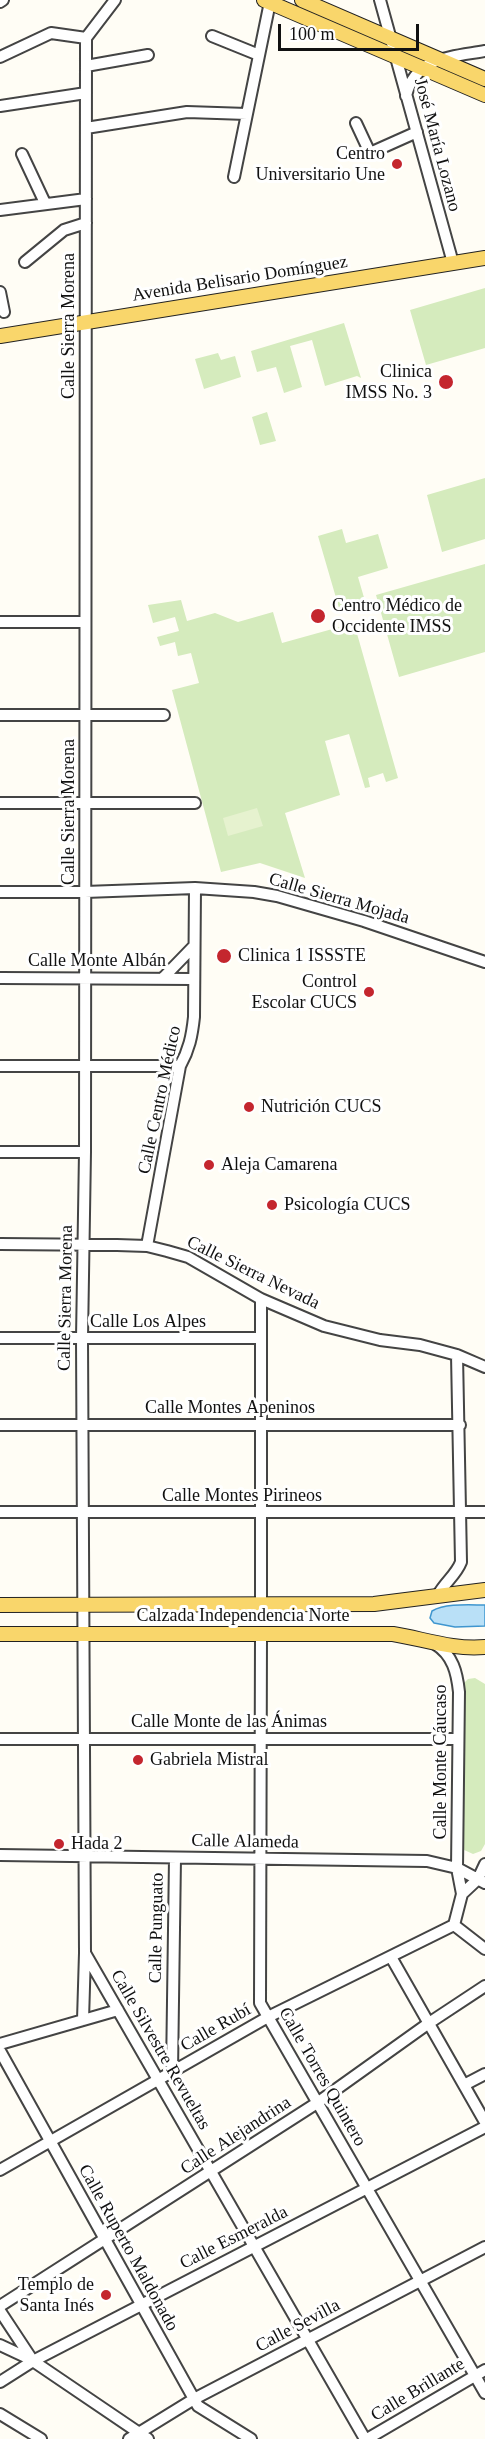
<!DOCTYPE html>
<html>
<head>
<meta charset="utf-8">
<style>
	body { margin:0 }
	#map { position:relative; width:485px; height:2439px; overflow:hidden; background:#fffdf5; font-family:Georgia,serif }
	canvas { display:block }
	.scale { position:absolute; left:278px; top:24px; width:141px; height:27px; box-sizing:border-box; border:3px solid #111; border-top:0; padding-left:8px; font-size:18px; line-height:21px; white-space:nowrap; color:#111; -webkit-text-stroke:4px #fff; paint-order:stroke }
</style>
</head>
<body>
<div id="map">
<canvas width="485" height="2439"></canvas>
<div class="scale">100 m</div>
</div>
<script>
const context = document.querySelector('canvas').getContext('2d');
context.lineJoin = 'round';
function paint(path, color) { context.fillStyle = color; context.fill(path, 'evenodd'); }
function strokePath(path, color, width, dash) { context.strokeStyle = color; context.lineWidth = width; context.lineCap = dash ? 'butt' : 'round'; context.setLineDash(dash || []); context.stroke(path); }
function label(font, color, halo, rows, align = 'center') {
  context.font = font + ' Georgia,serif'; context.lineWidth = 6; context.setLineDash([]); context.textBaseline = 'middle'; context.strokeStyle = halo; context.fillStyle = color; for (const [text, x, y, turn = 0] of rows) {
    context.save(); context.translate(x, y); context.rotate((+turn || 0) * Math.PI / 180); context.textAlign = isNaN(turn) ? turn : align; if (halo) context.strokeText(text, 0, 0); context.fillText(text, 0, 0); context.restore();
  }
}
paint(new Path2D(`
	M485 288V348L426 365 410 310Z
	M344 323 361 378 357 376 325 386 312 340 290 346 302 387 284 393 276 367 257 372 251 351Z
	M218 353 221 360 235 356 241 377 204 389 195 359Z
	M267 412 276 441 260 445 252 417Z
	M485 478V539L442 552 427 495Z
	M342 529 346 543 378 534 388 568 358 577 365 601 339 608 318 536Z
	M485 564V652L399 677 376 595Z
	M181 600 187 621 215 613 238 622 273 612 282 643 354 623 398 778 386 782 383 773 368 778 370 787 365 788 349 734 325 741 340 795 285 813 305 878 260 863 221 872 172 690 199 683 191 653 178 656 175 642 160 646 157 637 179 631 175 617 153 623 148 605Z
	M475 1678 485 1684V1844L481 1851 473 1854 462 1849 463 1684 468 1679Z`), '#d5ebbd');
paint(new Path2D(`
	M257 808 263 826 228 836 223 818Z`), '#e6f2cf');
const water = new Path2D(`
	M485 1605V1626L455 1627 434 1623 430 1618 432 1611C446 1603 469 1605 485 1605Z`);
paint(water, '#b9e0f7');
strokePath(water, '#3f96cf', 1.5);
const minor = new Path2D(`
	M380 0 453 263
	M0 2 3 0
	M212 36 259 55
	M0 57 51 33 86 38
	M86 66 148 55
	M406 96C415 57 452 57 485 51
	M0 106 86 93
	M356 123 370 153 417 132
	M86 128 187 112 247 114
	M22 154 45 203
	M234 177 270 2
	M0 210 86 199
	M25 262 64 230 86 223
	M0 292 4 312
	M0 622H85
	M0 715H164
	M0 803H195
	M0 892H85L195 888 254 892 277 896 364 921 485 962
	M0 978 194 979
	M163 978 194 946
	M0 1066H180
	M0 1152H85
	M0 1244 117 1245 147 1246 167 1251 188 1257 261 1299 324 1326 380 1340 420 1345 457 1355 485 1367
	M147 1246 180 1066C189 1050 192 1036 194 1017L195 888
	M261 1299V1604
	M0 1338H261
	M0 1425H460
	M0 1512H485
	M438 1595C445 1582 456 1575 461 1562L457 1355
	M261 1635 260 2003 485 2393
	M435 1644C453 1655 457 1673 459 1692L457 1868 462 1894 454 1925
	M0 1739H458
	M0 1855 427 1861 457 1868 485 1883
	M462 1894 478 1879 485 1864
	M454 1925 485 1949
	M85 1953 365 2439
	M391 1957 485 2122
	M83 2020 85 1953 82 1338 85 1152 86 38 115 0
	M0 2044 118 2010
	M0 2051 194 2399 198 2406 251 2439
	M172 2072 175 1858
	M464 2085 485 2074
	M0 2170 268 2017 454 1925
	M0 2306 317 2103 429 2023 485 1986
	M0 2311 33 2361 148 2439
	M0 2345 32 2360
	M0 2382 33 2361 485 2127
	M0 2414 41 2439
	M129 2439 194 2399 485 2247
	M367 2439 485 2370`);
const major = new Path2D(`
	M264 0 485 95
	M302 0 485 79
	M0 336 485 258
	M0 1605 374 1604 485 1590
	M0 1634H393C424 1639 453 1650 485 1647`);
strokePath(minor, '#444', 14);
strokePath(major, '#222', 16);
strokePath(minor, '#fff', 10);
strokePath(major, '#f9d66b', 14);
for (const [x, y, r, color] of [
	[397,164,6,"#c4262e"],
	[446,382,8,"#c4262e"],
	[318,616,8,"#c4262e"],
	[224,956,8,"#c4262e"],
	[369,992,6,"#c4262e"],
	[249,1107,6,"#c4262e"],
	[209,1165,6,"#c4262e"],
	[272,1205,6,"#c4262e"],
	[138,1760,6,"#c4262e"],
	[59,1844,6,"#c4262e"],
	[106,2295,6,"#c4262e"]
]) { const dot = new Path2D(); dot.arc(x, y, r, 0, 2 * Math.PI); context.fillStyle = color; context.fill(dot); strokePath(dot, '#fff', 2); }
label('18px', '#111', '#fff', [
	["José María Lozano",437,145,75],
	["Avenida Belisario Domínguez",240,279,-9],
	["Calle Sierra Morena",69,326,-90],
	["Calle Sierra Morena",69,812,-90],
	["Calle Sierra Mojada",339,899,16],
	["Calle Monte Albán",97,961],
	["Calle Centro Médico",160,1100,-78],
	["Calle Sierra Nevada",253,1273,26],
	["Calle Sierra Morena",66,1298,-89],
	["Calle Los Alpes",148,1322],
	["Calle Montes Apeninos",230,1408],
	["Calle Montes Pirineos",242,1496],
	["Calzada Independencia Norte",243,1616],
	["Calle Monte de las Ánimas",229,1722],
	["Calle Monte Cáucaso",441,1762,-90],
	["Calle Alameda",245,1842,1],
	["Calle Punguato",157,1928,-89],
	["Calle Rubí",216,2028,-30],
	["Calle Silvestre Revueltas",160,2050,60],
	["Calle Torres Quintero",322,2077,60],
	["Calle Alejandrina",236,2136,-33],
	["Calle Esmeralda",234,2238,-27],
	["Calle Ruperto Maldonado",128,2248,61],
	["Calle Sevilla",298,2326,-28],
	["Calle Brillante",418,2390,-31]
]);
label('18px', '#111', '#fff', [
	["Centro",385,154,"right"],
	["Universitario Une",385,175,"right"],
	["Clinica",432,372,"right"],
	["IMSS No. 3",432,393,"right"],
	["Centro Médico de",332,606],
	["Occidente IMSS",332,627],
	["Clinica 1 ISSSTE",238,956],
	["Control",357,982,"right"],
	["Escolar CUCS",357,1003,"right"],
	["Nutrición CUCS",261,1107],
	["Aleja Camarena",221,1165],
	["Psicología CUCS",284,1205],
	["Gabriela Mistral",150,1760],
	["Hada 2",71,1844],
	["Templo de",94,2285,"right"],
	["Santa Inés",94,2306,"right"]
], 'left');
</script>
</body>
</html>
